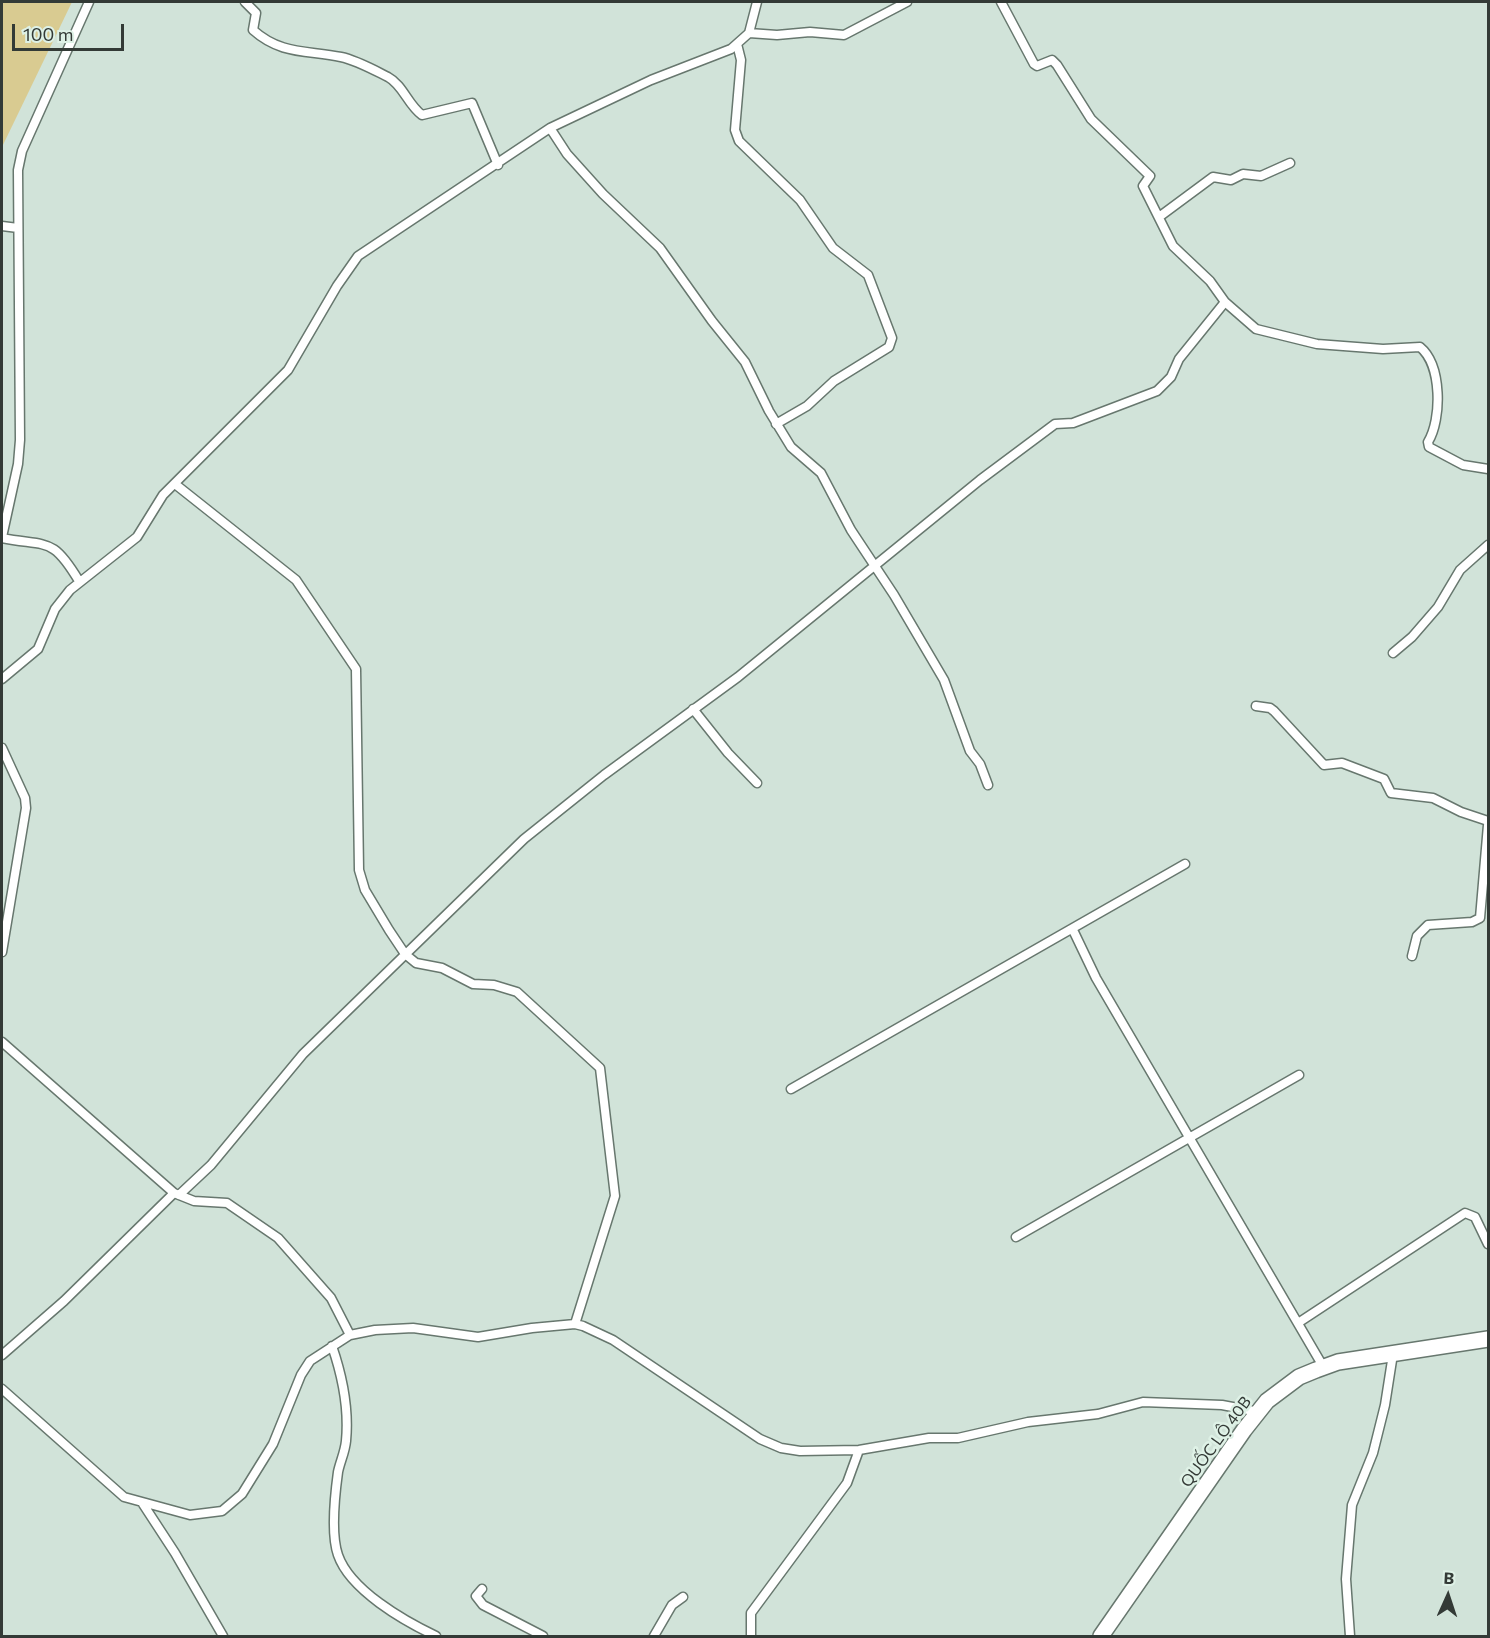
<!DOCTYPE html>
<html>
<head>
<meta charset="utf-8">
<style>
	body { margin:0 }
	#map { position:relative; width:1490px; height:1638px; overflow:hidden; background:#d1e3d9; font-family:Commissioner,sans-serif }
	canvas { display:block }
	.frame { position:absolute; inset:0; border:3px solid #333a36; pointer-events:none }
	.north { position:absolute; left:1418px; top:1566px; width:60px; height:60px; -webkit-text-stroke:4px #def1e6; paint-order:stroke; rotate:3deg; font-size:16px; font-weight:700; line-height:24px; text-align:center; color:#333a36 }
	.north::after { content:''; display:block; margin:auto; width:21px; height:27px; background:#333a36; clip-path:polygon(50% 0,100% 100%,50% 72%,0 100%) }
	.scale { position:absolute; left:12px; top:24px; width:112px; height:27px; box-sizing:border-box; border:3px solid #333a36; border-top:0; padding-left:8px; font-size:18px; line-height:21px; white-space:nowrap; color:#333a36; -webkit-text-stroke:4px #def1e6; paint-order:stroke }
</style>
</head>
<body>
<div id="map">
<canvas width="1490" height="1638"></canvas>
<div class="frame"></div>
<div class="north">B</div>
<div class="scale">100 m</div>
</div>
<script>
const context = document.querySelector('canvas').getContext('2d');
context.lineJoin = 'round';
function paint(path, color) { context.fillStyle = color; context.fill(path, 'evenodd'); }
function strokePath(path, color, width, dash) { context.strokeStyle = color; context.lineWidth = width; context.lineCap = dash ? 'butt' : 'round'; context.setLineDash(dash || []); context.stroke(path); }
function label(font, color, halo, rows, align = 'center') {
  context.font = font + ' Commissioner,sans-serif'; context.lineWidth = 5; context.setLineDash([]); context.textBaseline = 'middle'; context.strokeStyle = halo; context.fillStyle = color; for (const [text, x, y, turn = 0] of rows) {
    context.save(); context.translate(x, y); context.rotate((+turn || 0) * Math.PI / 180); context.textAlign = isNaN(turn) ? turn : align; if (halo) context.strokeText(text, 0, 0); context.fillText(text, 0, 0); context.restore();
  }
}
paint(new Path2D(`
	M2 2H72L2 147Z`), '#d9cb91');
const street = new Path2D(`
	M245 2 256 13 253 30C281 55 307 50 341 57 356 60 374 70 388 77 403 85 408 105 422 115L472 103 498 165
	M1001 2 1034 64 1037 66 1052 60 1057 65 1091 119 1150 176 1143 186 1173 246 1210 281 1225 302 1256 329 1317 344 1383 349 1420 347C1442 365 1442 419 1428 442L1429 447 1463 465 1488 469
	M749 33 777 35 810 32 844 35 907 2
	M737 44 741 60 735 130 739 141 800 200 833 248 868 275 892 338 889 347 834 381 807 406 776 424
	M550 128 567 154 603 194 660 248 712 321 745 362 769 411 791 447 821 473 851 530 894 595 944 680 970 751 980 764 988 785
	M1159 217 1213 177 1231 180 1243 174 1261 176 1290 163
	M2 226 18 228
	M175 484 296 580 356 669 359 870 365 890 389 930 405 954 416 963 442 968 473 984 494 985 517 992 600 1068 615 1196 575 1324
	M2 537 18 464 20 440 18 170 22 151 89 2
	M2 538C48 547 52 536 79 581
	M1393 653 1412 637 1438 607 1460 570 1488 545
	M2 679 38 649 55 609 70 590 137 537 163 495 288 370 337 286 358 256 550 128 651 80 731 49 749 33 757 2
	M1256 706 1270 708 1274 711 1324 765 1342 763 1384 779 1391 793 1433 798 1461 812 1488 821
	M693 709 728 753 757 783
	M2 748 25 798 26 808 2 952
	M1073 930 1096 978 1324 1368
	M1412 956 1417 936 1428 925 1472 922 1480 918 1488 825
	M2 1042 174 1193 194 1201 227 1203 278 1238 331 1298 350 1335
	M791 1089 1185 864
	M179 1195 211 1165 303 1054 524 839 604 775 738 677 980 480 1055 424 1073 423 1157 391 1171 377 1179 359 1225 302
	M1016 1237 1299 1075
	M1298 1323 1465 1213 1475 1217 1488 1244
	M332 1346C342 1375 349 1410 346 1441 345 1452 340 1462 338 1472 335 1494 331 1535 338 1555 350 1590 404 1621 436 1636
	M2 1355 64 1301 174 1193
	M2 1389 124 1497 190 1515 222 1511 242 1494 273 1444 301 1375 310 1361 350 1335 375 1330 413 1328 478 1337 532 1328 575 1324 583 1326 613 1340 760 1439 781 1448 800 1451 859 1450 929 1438H958L1028 1422 1098 1414 1143 1402 1222 1405 1259 1412
	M143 1504 175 1553 223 1636
	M482 1589 476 1596 483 1605 543 1636
	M654 1636 672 1605 683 1597
	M751 1636V1613L847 1483 859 1450
	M1350 1636 1346 1579 1352 1505 1373 1453 1385 1405 1393 1354`);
const highway = new Path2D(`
	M1101 1636 1244 1430 1267 1401 1299 1377 1316 1370 1338 1362 1488 1339`);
strokePath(street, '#67776e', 11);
strokePath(highway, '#67776e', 18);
strokePath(street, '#fff', 8);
strokePath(highway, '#fff', 15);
label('16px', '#333a36', '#def1e6', [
	["QUỐC LỘ 40B",1216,1442,-54]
]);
</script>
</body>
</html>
